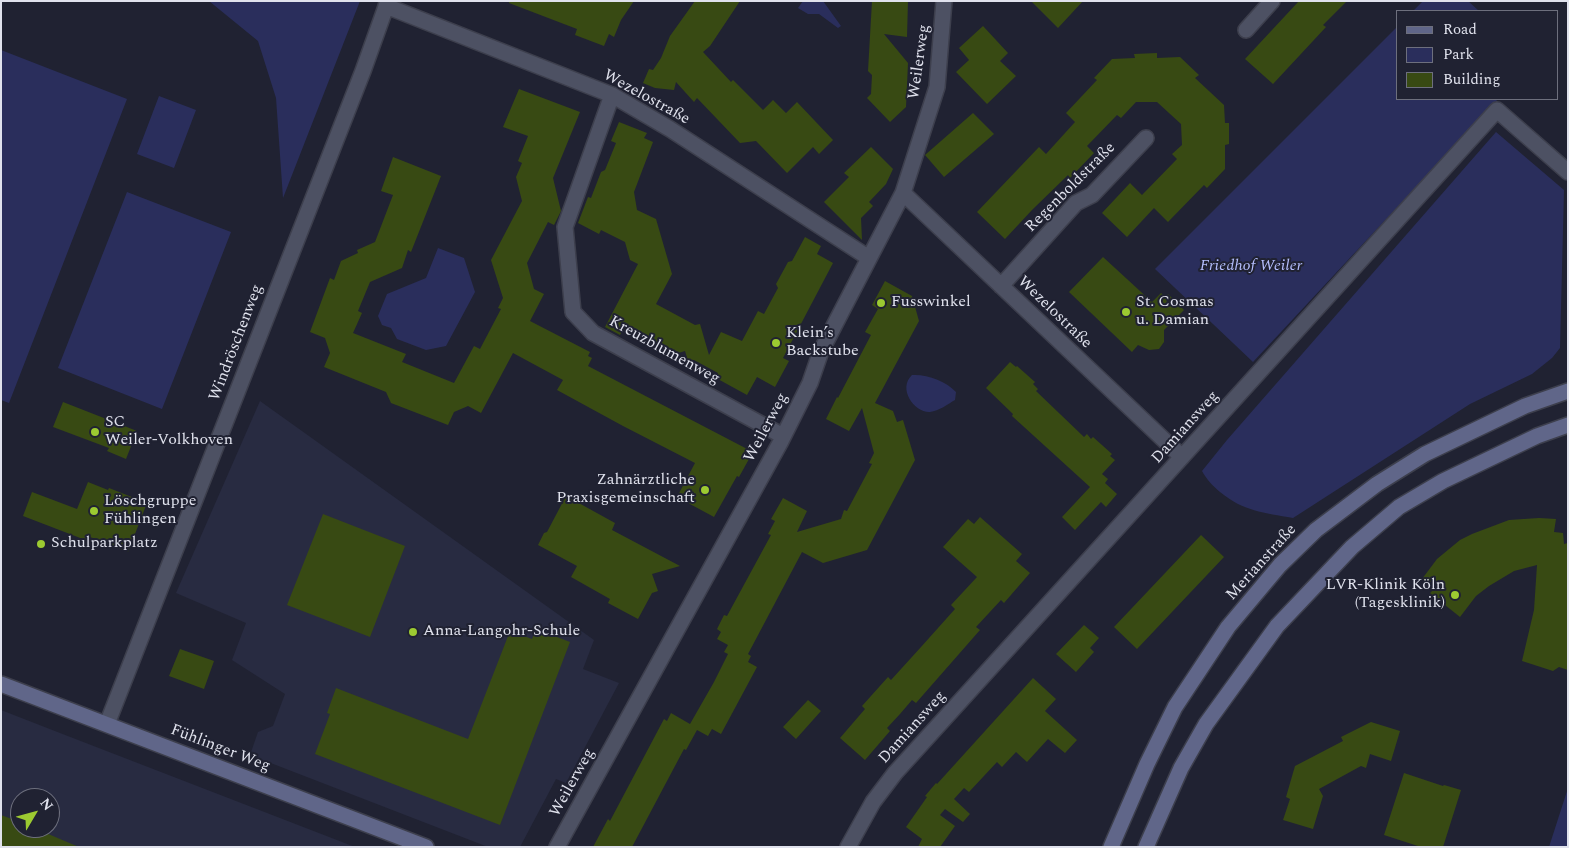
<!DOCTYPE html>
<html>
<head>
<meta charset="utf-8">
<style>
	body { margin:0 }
	#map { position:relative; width:1569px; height:848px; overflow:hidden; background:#202232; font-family:Spectral,serif }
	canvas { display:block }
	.frame { position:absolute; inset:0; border:2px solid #e0e2ed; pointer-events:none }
	.legend { position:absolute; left:1396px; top:10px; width:162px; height:90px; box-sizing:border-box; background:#202232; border:1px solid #6d6f7d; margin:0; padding:6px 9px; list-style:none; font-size:15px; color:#e0e2ed }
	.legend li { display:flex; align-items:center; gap:10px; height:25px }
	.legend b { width:25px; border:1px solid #6d6f7d }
	.north { position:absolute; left:10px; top:788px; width:50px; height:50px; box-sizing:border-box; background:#202232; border:1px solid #6d6f7d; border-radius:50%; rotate:53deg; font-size:14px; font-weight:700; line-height:20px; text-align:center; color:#e0e2ed }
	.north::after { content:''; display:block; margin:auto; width:18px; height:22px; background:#9cca31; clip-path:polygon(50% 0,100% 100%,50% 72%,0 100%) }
</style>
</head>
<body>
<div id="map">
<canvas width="1569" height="848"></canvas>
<div class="frame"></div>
<ul class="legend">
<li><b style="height:6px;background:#606689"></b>Road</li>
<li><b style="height:14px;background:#2a2e5c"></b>Park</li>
<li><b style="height:14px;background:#384a13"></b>Building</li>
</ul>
<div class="north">N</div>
</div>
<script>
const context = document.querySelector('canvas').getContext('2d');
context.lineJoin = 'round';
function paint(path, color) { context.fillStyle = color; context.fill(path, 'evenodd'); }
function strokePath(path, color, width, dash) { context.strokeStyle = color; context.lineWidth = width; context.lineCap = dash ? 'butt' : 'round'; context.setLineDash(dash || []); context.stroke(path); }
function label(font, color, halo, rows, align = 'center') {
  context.font = font + ' Spectral,serif'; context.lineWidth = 4; context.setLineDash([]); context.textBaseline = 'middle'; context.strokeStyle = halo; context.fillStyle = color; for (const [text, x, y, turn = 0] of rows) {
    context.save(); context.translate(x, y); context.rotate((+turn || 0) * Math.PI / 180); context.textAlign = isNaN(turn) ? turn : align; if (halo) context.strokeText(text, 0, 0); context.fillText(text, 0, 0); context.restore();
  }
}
paint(new Path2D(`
	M260 401 594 640 583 669 619 683 566 783 556 779 520 847H488L250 755 258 732 273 726 285 694 232 660 246 623 176 593Z
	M1 710 60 733 355 847H1ZM20 798H50V828H20Z`), '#282b41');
paint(new Path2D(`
	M209 1H360L283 198 276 98 258 41Z
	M803 1H823L841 26 838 28 819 14H808L798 8Z
	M1423 1H1468L1479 11H1413Z
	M1398 26V99H1498L1253 362 1155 269Z
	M1 50 127 99 9 403 1 400Z
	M159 96 196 110 174 168 137 154Z
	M1496 132 1564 190 1560 348 1552 358 1532 374 1470 404 1293 518C1264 513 1243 511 1220 492 1212 485 1207 480 1202 471L1227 440Z
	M127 192 231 232 162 409 58 368Z
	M438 248 464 258 475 292 446 346 426 350 397 339 391 328 382 325 378 316 387 294 426 278Z
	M912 375C927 374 946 381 956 392L955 400C948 404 939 411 930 412 915 413 897 389 912 375Z
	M1568 788V847H1549Z`), '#2a2e5c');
paint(new Path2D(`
	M509 1H634L621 20 614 37 609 34 604 46 575 35 577 29 509 3Z
	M695 1H740L710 46 703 52 731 82 733 80 763 110 773 100 786 113 797 102 833 140 819 154 813 147 787 173 756 141 740 143 697 98 694 102 676 82 674 90 655 88 643 83 649 69 653 70 661 58 670 36Z
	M872 1H908L907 37 884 34 908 63 906 107 890 122 867 98 871 94 872 75 868 71Z
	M1031 1H1083L1058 28Z
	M1299 1H1347L1323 25 1326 27 1273 84 1245 59Z
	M983 26 1008 53 1000 61 1016 76 987 104 956 72 969 60 959 48Z
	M1157 53V58L1180 57 1199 75 1195 78 1224 105 1225 123H1229V144L1225 145V169L1207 188 1204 185 1168 222 1154 208 1127 237 1102 213 1130 183 1142 195 1177 159 1172 154 1182 145 1181 124 1157 102H1136L1121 118 1117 115 1087 146 1094 153 1070 178 1068 175 1032 210 1005 239 977 212 1039 147 1046 154 1075 122 1066 113 1097 80 1094 78 1112 59 1135 58 1134 54Z
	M519 89 580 112 553 178 561 211 554 225 548 222 527 263 534 289 544 294 530 321 590 352 588 356 592 358 588 366 751 451 747 458 749 459 739 477 737 476 733 483 714 517 677 497 695 463 623 426 557 390 563 380 513 353 481 413 468 406 454 412 448 425 391 403 386 392 324 367 330 353 325 338 310 332 330 278 334 280 341 261 358 253 357 250 375 242 393 195 381 191 393 157 441 176 411 252 408 250 402 268 370 282 358 311 362 313 353 333 406 354 402 362 454 383 474 346 480 349 501 309 498 308 503 298 491 260 522 201 516 177 522 163 518 161 528 136 503 127Z
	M973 113 994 134 944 177 925 155Z
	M619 122 647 133 644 138 653 142 634 192 637 210 656 219 672 274 656 304 695 325 700 324 709 355 721 332 742 341 758 311 764 314 778 288 776 284 788 262 792 261 805 237 821 246 817 254 833 263 783 358 789 361 775 387 757 377 747 395 716 378 718 373 694 360 688 361 685 351 672 355 623 329 620 335 605 327 638 264 630 260 625 242 601 230 599 234 578 223 588 197 591 198 601 172 605 170 616 143 611 141Z
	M871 147 893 169 886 184 869 202 873 206 861 218 862 240 824 202 849 177 844 173Z
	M1103 257 1152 302 1161 293 1166 297 1168 294 1184 310 1164 330V342L1159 349 1149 350 1138 345 1132 352 1069 292Z
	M885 281 912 296 919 321 875 403 893 411 897 422 903 420 915 460 867 550 823 563 802 552 748 654 751 656 748 662 757 667 721 734 712 729 708 736 697 730 686 750 684 749 632 847H593L608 819 610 821 664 719 667 721 671 713 690 724 714 682 728 654 724 652 728 645 717 639 721 632 717 629 724 615 727 616 771 535 768 534 775 521 771 519 783 498 807 511 797 532 841 519 844 510 847 511 872 464 869 463 874 453 862 408 849 431 826 419 837 397 838 398 871 335 865 332 878 309 872 305Z
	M1010 362 1016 367 1017 366 1035 382 1033 384 1038 389 1036 391 1084 437 1087 434 1091 439 1093 437 1112 454 1110 456 1115 460 1102 474 1108 479 1105 483 1117 494 1106 507 1101 502 1075 530 1062 517 1090 487 1012 416 1013 414 986 388Z
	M63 402 137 431 126 459 107 451 109 448 53 427Z
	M88 482 108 490 109 488 147 503 128 552 90 537 88 541 23 516 32 492 77 509Z
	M566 496 615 523 612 530 680 566 652 574 658 591 652 593 638 619 608 603 610 599 571 577 577 566 538 545 544 533 547 532Z
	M323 514 405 546 370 637 287 605Z
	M980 517 1022 554 1016 561 1030 573 1004 603 1001 600 976 627 980 630 916 703 912 700 900 714 887 728 890 731 865 760 840 738 865 709 862 706 888 677 891 680 921 647 955 609 951 605 977 577 943 547 968 519 974 524Z
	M1539 518 1556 519 1554 532 1563 533 1564 544 1568 543V670L1559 667 1553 671 1522 661 1534 610 1537 565 1514 571 1489 586 1476 596 1460 617 1430 593 1436 587 1422 579 1437 559 1460 540 1472 534 1509 520Z
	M1201 535 1224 557 1137 649 1114 627Z
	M1084 625 1099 638 1090 648 1094 652 1076 672 1056 654Z
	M536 629 570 642 500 825 315 754 330 714 327 713 336 688 468 739 510 631 532 639Z
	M180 649 214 661 204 689 169 676Z
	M1033 678 1056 699 1045 711 1077 740 1065 753 1048 739 1027 762 1016 752 1002 767 997 762 969 792 964 788 954 799 970 814 963 822 945 809 940 815 955 826 940 847H918L922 839 906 827 927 797 925 796 936 783 937 784Z
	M808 700 821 711 796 739 783 727Z
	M1371 722 1400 731 1391 761 1370 754 1366 768 1361 766 1319 789 1323 796 1313 829 1283 820 1290 799 1286 797 1295 766 1343 741 1341 737Z
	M1404 773 1443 786 1444 785 1461 790 1443 847H1421L1384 835Z
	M1 815 20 822V828H34L79 847H1Z`), '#384a13');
const street = new Path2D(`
	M386 6 612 95 670 129 869 258
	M1246 30 1272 1
	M612 95 565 227 573 312 593 333 783 436
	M903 193 1182 457
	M1001 286 1076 203 1092 195 1146 138
	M107 724 363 71 388 1
	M557 847 780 443 810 383 821 351 903 193 937 87 944 1
	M848 847 873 802 895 773 1497 110 1568 172`);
const secondary = new Path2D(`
	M1 684 426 847
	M1111 847 1147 764 1175 707 1228 627 1280 565 1316 530 1377 484 1425 454 1525 406 1568 391
	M1146 847 1181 768 1206 724 1277 626 1352 547 1399 507 1443 481 1537 436 1568 425`);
strokePath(street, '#3d3f4d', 18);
strokePath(secondary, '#3d3f4d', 18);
strokePath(street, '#4d5163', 15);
strokePath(secondary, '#606689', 15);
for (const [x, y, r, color] of [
	[881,303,5,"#9cca31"],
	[1126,312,5,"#9cca31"],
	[776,343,5,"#9cca31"],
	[95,432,5,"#9cca31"],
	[705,490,5,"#9cca31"],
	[94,511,5,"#9cca31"],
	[41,544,5,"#9cca31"],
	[1455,595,5,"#9cca31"],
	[413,632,5,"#9cca31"]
]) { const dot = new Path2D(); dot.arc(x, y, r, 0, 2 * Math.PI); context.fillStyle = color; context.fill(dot); strokePath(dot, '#202232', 2); }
label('16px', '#e0e2ed', '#202232', [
	["Weilerweg",920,62,-82],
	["Wezelostraße",646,98,29],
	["Regenboldstraße",1071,188,-45],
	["Wezelostraße",1054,313,44],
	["Windröschenweg",237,343,-69],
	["Kreuzblumenweg",664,351,29],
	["Weilerweg",767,428,-62],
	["Damiansweg",1186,428,-48],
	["Merianstraße",1262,563,-48],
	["Damiansweg",913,728,-48],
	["Fühlinger Weg",220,749,21],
	["Weilerweg",573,783,-61]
]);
label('italic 16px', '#b4befd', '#202232', [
	["Friedhof Weiler",1251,267]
]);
label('16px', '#e0e2ed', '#202232', [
	["Fusswinkel",891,303],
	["St. Cosmas",1136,303],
	["u. Damian",1136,321],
	["Klein’s",786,334],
	["Backstube",786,352],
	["SC",105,423],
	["Weiler-Volkhoven",105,441],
	["Zahnärztliche",695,481,"right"],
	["Praxisgemeinschaft",695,499,"right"],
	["Löschgruppe",104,502],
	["Fühlingen",104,520],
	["Schulparkplatz",51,544],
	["LVR-Klinik Köln",1445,586,"right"],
	["(Tagesklinik)",1445,604,"right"],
	["Anna-Langohr-Schule",423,632]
], 'left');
</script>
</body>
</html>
